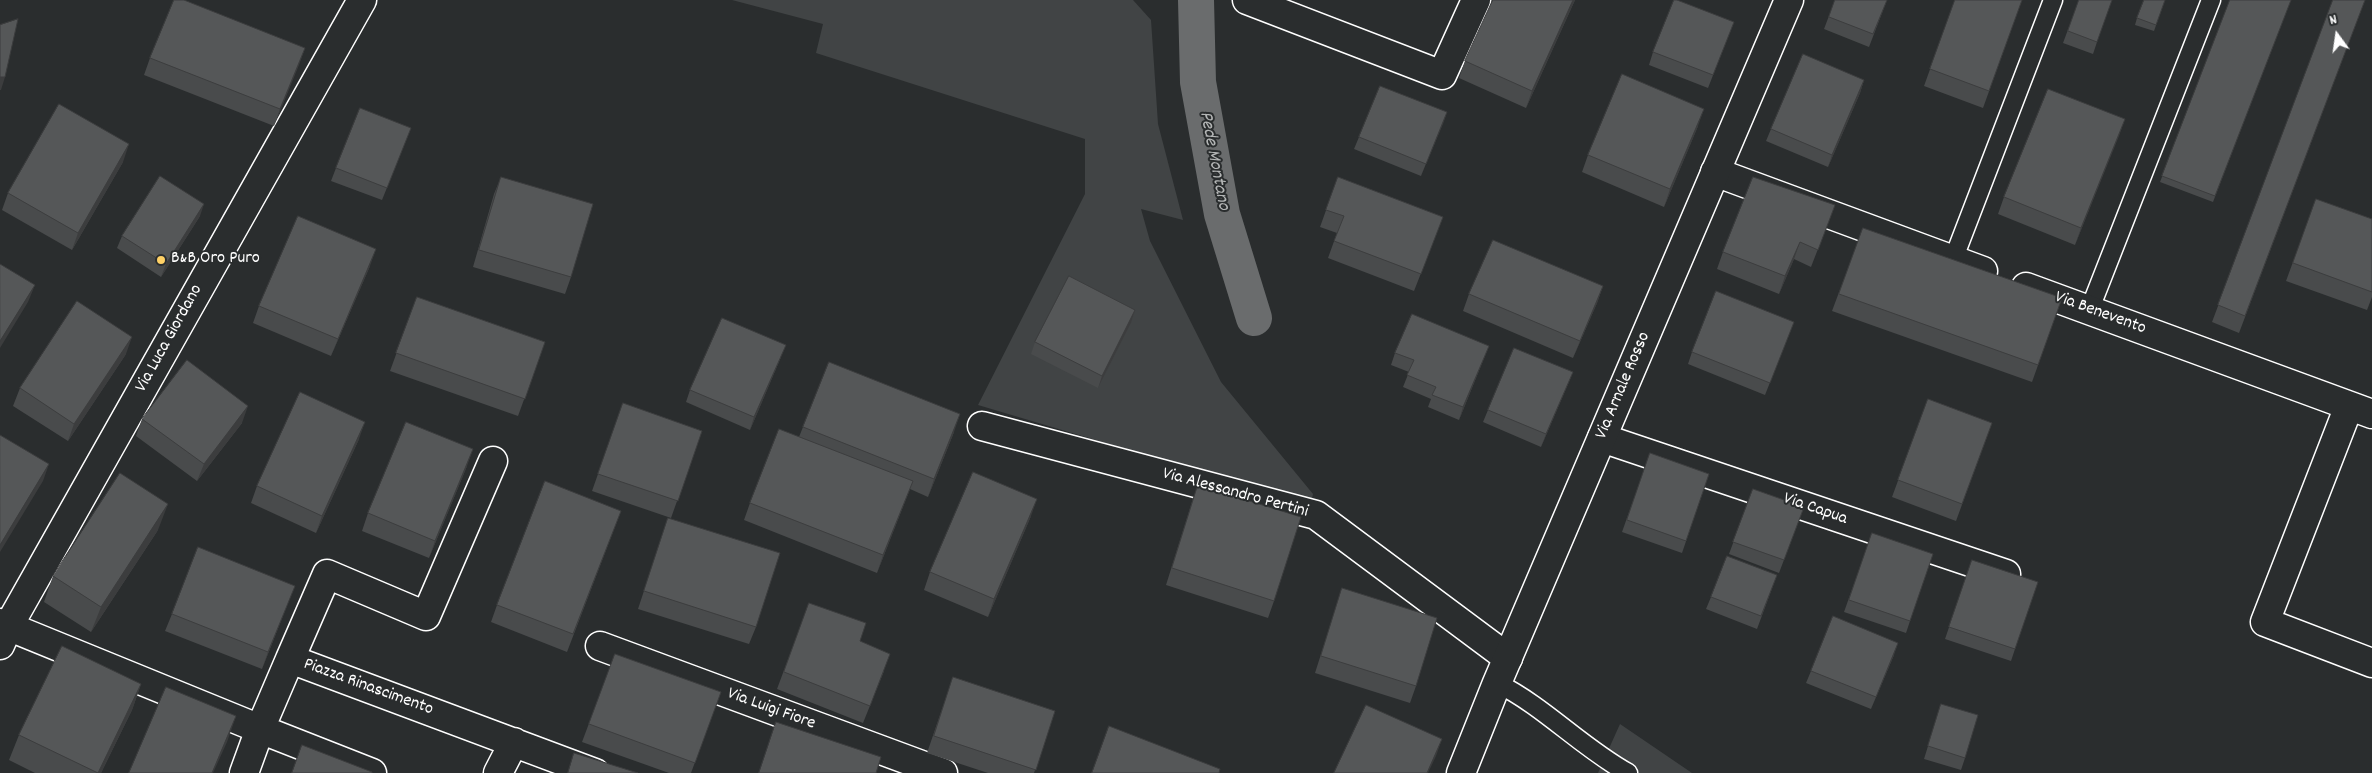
<!DOCTYPE html>
<html>
<head>
<meta charset="utf-8">
<style>
	body { margin:0 }
	#map { position:relative; width:2372px; height:773px; overflow:hidden; background:#2a2d2e; font-family:Dekko,sans-serif }
	canvas { display:block }
	.north { position:absolute; left:2312px; top:10px; width:50px; height:50px; -webkit-text-stroke:4px #2a2d2e; paint-order:stroke; rotate:346deg; font-size:14px; font-weight:700; line-height:20px; text-align:center; color:#fff }
	.north::after { content:''; display:block; margin:auto; width:18px; height:22px; background:#fff; clip-path:polygon(50% 0,100% 100%,50% 72%,0 100%) }
</style>
</head>
<body>
<div id="map">
<canvas width="2372" height="773"></canvas>
<div class="north">N</div>
</div>
<script>
const context = document.querySelector('canvas').getContext('2d');
context.lineJoin = 'round';
function paint(path, color) { context.fillStyle = color; context.fill(path, 'evenodd'); }
function strokePath(path, color, width, dash) { context.strokeStyle = color; context.lineWidth = width; context.lineCap = dash ? 'butt' : 'round'; context.setLineDash(dash || []); context.stroke(path); }
function label(font, color, halo, rows, align = 'center') {
  context.font = font + ' Dekko,sans-serif'; context.lineWidth = 4; context.setLineDash([]); context.textBaseline = 'middle'; context.strokeStyle = halo; context.fillStyle = color; for (const [text, x, y, turn = 0] of rows) {
    context.save(); context.translate(x, y); context.rotate((+turn || 0) * Math.PI / 180); context.textAlign = isNaN(turn) ? turn : align; if (halo) context.strokeText(text, 0, 0); context.fillText(text, 0, 0); context.restore();
  }
}
paint(new Path2D(`
	M732 0H1133L1151 20 1158 124 1183 220 1141 209 1150 241 1221 382 1313 494 1311 504 978 405 1085 194V139L816 53 823 24Z
	M1620 724 1692 773H1598Z`), '#414445');
strokePath(new Path2D(`
	M1196 0 1198 82 1222 214 1254 318`), '#6a6c6d', 36);
const service = new Path2D(`
	M1953 260 2053 0
	M2089 311 2211 0
	M1497 683C1545 707 1581 747 1628 773`);
const minor = new Path2D(`
	M1247 0 1442 75 1476 0
	M1715 172 1983 271
	M2026 287 2372 414
	M2349 406 2265 622 2372 663
	M982 426 1316 515 1508 658
	M1602 438 2006 574
	M0 623 260 729 244 773
	M0 645 8 627 362 0
	M600 646 943 773
	M290 659 327 574 426 616 493 461
	M372 773 260 729 290 659 595 773
	M498 773 514 742`);
const tertiary = new Path2D(`
	M1461 773 1497 683 1789 0`);
strokePath(service, '#fff', 21);
strokePath(minor, '#fff', 31);
strokePath(tertiary, '#fff', 31);
strokePath(service, '#2a2d2e', 18);
strokePath(minor, '#2a2d2e', 28);
strokePath(tertiary, '#2a2d2e', 28);
paint(new Path2D(`
	M1493 0H1575L1526 108 1459 78 1465 61Z
	M1835 0H1887L1869 47 1824 29Z
	M1955 0H2022L1983 108 1924 86Z
	M2079 0 2097 42 2093 54 2063 43Z
	M2165 0 2154 31 2135 25 2137 18Z
	M2230 0H2291L2213 202 2160 182Z
	M2333 0H2365L2239 333 2212 322Z
	M1734 22 1708 88 1649 65 1653 52Z
	M305 48 274 126 144 75 150 58Z
	M1864 80 1860 93 1828 167 1766 141 1771 129Z
	M1447 112 1421 176 1354 149 1359 137Z
	M2125 119 2075 245 1998 214 2004 197Z
	M1698 126 1664 207 1582 172 1588 155Z
	M411 128 382 200 331 181 336 168Z
	M123 162 72 250 2 210 8 193Z
	M501 177 571 277 565 294 473 267 494 194Z
	M1338 177 1443 217 1414 291 1328 258 1337 233 1320 227Z
	M2316 199 2372 219V297L2367 310 2286 281Z
	M1835 205 1811 267 1794 259 1779 294 1717 269 1723 252Z
	M200 216 161 277 117 248 122 236Z
	M1863 228 2062 298 2032 382 1832 311Z
	M370 266 331 356 253 323 259 306Z
	M1603 286 1597 303 1573 358 1463 311 1469 294Z
	M417 297 545 342 518 416 390 371Z
	M1135 310 1131 323 1098 388 1031 354 1035 342Z
	M1794 322 1765 395 1688 364 1692 352Z
	M1489 346 1459 420 1428 407 1431 399 1403 387 1409 372 1391 365 1395 353Z
	M126 354 68 441 13 406 20 388Z
	M781 357 750 430 686 402 690 390Z
	M1573 372 1568 384 1541 447 1483 422 1488 410Z
	M1928 399 1992 423 1956 521 1892 497Z
	M623 403 702 431 671 518 592 491Z
	M142 419 242 423 197 481 136 436Z
	M803 427 954 432 928 497 910 489 877 573 744 520 750 503 799 437Z
	M359 439 316 533 251 503 257 486Z
	M1650 453 1709 474 1682 553 1622 532Z
	M467 466 429 558 362 531 368 513Z
	M1198 485 1274 601 1268 618 1166 585 1192 502Z
	M1753 489 1804 507 1779 573 1729 554Z
	M621 511 567 652 491 622 497 605Z
	M1031 516 988 617 924 590 930 572Z
	M668 518 756 627 749 644 638 609Z
	M158 530 91 632 44 602 53 576Z
	M1872 533 1910 621 1906 633 1844 612Z
	M1972 560 2015 649 2011 661 1945 639Z
	M1777 575 1757 629 1706 609 1711 597Z
	M1342 588 1416 686 1410 703 1315 673Z
	M288 603 262 669 165 631 172 614Z
	M809 603 860 641 884 671 863 723 777 689Z
	M615 654 721 692 691 773H669L582 742Z
	M1894 655 1871 709 1806 683 1811 671Z
	M953 677 1055 711 1034 773H988L927 753Z
	M141 684 132 710 101 773H35L9 760 19 735Z
	M1941 704 1965 758 1961 770 1924 759Z`), '#494b4c');
paint(new Path2D(`
	M1573 0H1575L1526 108 1532 91Z
	M305 48 299 65 274 126 280 109Z
	M0 77H5L1 90H0Z
	M1864 80 1860 93 1828 167 1832 155Z
	M1704 109 1698 126 1664 207 1670 189Z
	M1447 112 1443 124 1421 176 1426 164Z
	M2125 119 2119 136 2075 245 2081 228Z
	M129 144 123 162 72 250 78 233Z
	M204 204 200 216 161 277 166 264Z
	M1800 242 1794 259 1779 294 1785 276Z
	M376 249 370 266 331 356 338 339Z
	M35 285 28 302 0 348V341Z
	M1603 286 1597 303 1573 358 1580 341Z
	M1135 310 1131 323 1098 388 1102 376Z
	M132 337 126 354 68 441 74 424Z
	M786 345 781 357 750 430 754 417Z
	M1489 346 1484 358 1459 420 1463 407Z
	M1573 372 1568 384 1541 447 1546 434Z
	M248 406 242 423 197 481 204 464Z
	M960 414 954 432 928 497 934 479Z
	M365 422 359 439 316 533 322 516Z
	M473 449 467 466 429 558 435 541Z
	M49 464 43 481 0 552V545Z
	M913 481 906 498 877 573 883 555Z
	M1037 499 1031 516 988 617 994 599Z
	M168 504 158 530 91 632 101 607Z
	M295 586 288 603 262 669 268 652Z
	M1898 643 1894 655 1871 709 1876 697Z
	M141 684 132 710 101 773H98Z
	M236 716 227 742 213 773H212Z
	M1442 739 1436 756 1428 773H1427Z`), '#3c3d3e');
const building = new Path2D(`
	M174 0H184L305 48 280 109 150 58Z
	M1493 0H1573L1532 91 1465 61Z
	M1674 0H1677L1734 22 1713 75 1653 52Z
	M1835 0H1887L1873 34 1829 17Z
	M1955 0H2022L1989 91 1930 69Z
	M2079 0H2112L2097 42 2068 31Z
	M2144 0H2165L2156 25 2137 18Z
	M2230 0H2291L2215 196 2162 176Z
	M2333 0H2365L2245 316 2218 305Z
	M18 19 5 77H0V25Z
	M1803 54 1864 80 1832 155 1771 129Z
	M1622 74 1704 109 1670 189 1588 155Z
	M1380 86 1447 112 1426 164 1359 137Z
	M2048 89 2125 119 2081 228 2004 197Z
	M59 104 129 144 78 233 8 193Z
	M360 108 411 128 387 188 336 168Z
	M160 176 204 204 166 264 122 236Z
	M501 177 593 204 571 277 479 250Z
	M1338 177 1443 217 1421 274 1334 241 1344 216 1326 210Z
	M1753 177 1835 205 1818 250 1800 242 1785 276 1723 252Z
	M2316 199 2372 219V292L2293 263Z
	M298 216 376 249 338 339 259 306Z
	M1863 228 2062 298 2038 365 1839 294Z
	M1493 240 1603 286 1580 341 1469 294Z
	M0 264 35 285 0 341Z
	M1069 276 1135 310 1102 376 1035 342Z
	M1716 291 1794 322 1770 383 1692 352Z
	M417 297 545 342 525 399 396 353Z
	M77 301 132 337 74 424 20 388Z
	M1412 314 1489 346 1463 407 1432 395 1436 387 1407 375 1414 360 1395 353Z
	M722 318 786 345 754 417 690 390Z
	M1514 348 1573 372 1546 434 1488 410Z
	M187 360 248 406 204 464 142 419Z
	M829 362 960 414 934 479 803 427Z
	M300 392 365 422 322 516 257 486Z
	M1928 399 1992 423 1962 504 1898 480Z
	M623 403 702 431 678 501 598 474Z
	M406 422 473 449 435 541 368 513Z
	M779 429 913 481 883 555 750 503Z
	M0 435 49 464 0 545Z
	M1650 453 1709 474 1686 541 1627 520Z
	M973 472 1037 499 994 599 930 572Z
	M120 473 168 504 101 607 53 576Z
	M545 481 621 511 573 634 497 605Z
	M1198 485 1301 517 1274 601 1172 568Z
	M1753 489 1804 507 1784 560 1733 542Z
	M668 518 780 553 756 627 644 591Z
	M1872 533 1933 554 1910 621 1849 600Z
	M198 547 295 586 268 652 172 614Z
	M1727 556 1777 575 1761 616 1711 597Z
	M1972 560 2038 582 2015 649 1949 627Z
	M1342 588 1437 618 1416 686 1321 656Z
	M809 603 866 623 860 641 890 654 870 706 784 672Z
	M1833 616 1898 643 1876 697 1811 671Z
	M62 646 141 684 98 773 19 735Z
	M615 654 721 692 695 763 589 724Z
	M953 677 1055 711 1036 770 934 736Z
	M166 687 236 716 212 773H129Z
	M1941 704 1978 715 1965 758 1928 746Z
	M1366 705 1442 739 1427 773H1334Z
	M776 722 881 757 876 773H759Z
	M1109 726 1220 769 1219 773H1092Z
	M302 745 372 772V773H292Z
	M574 753 638 773H568Z`);
paint(building, '#555758');
strokePath(building, '#3c3d3e', 1);
for (const [x, y, r, color] of [
	[161,260,5,"#ffd166"]
]) { const dot = new Path2D(); dot.arc(x, y, r, 0, 2 * Math.PI); context.fillStyle = color; context.fill(dot); strokePath(dot, '#2a2d2e', 2); }
label('18px', '#fff', '#2a2d2e', [
	["B&B Oro Puro",171,260]
], 'left');
label('18px', '#fff', '#2a2d2e', [
	["Via Benevento",2100,314,20],
	["Via Luca Giordano",170,339,-61],
	["Via Arnale Rosso",1624,386,-67],
	["Via Alessandro Pertini",1235,494,15],
	["Via Capua",1815,510,19],
	["Piazza Rinascimento",368,688,20],
	["Via Luigi Fiore",771,710,20]
]);
label('italic 19px', '#b4b6b6', '#2a2d2e', [
	["Pede Montano",1213,161,79]
]);
</script>
</body>
</html>
